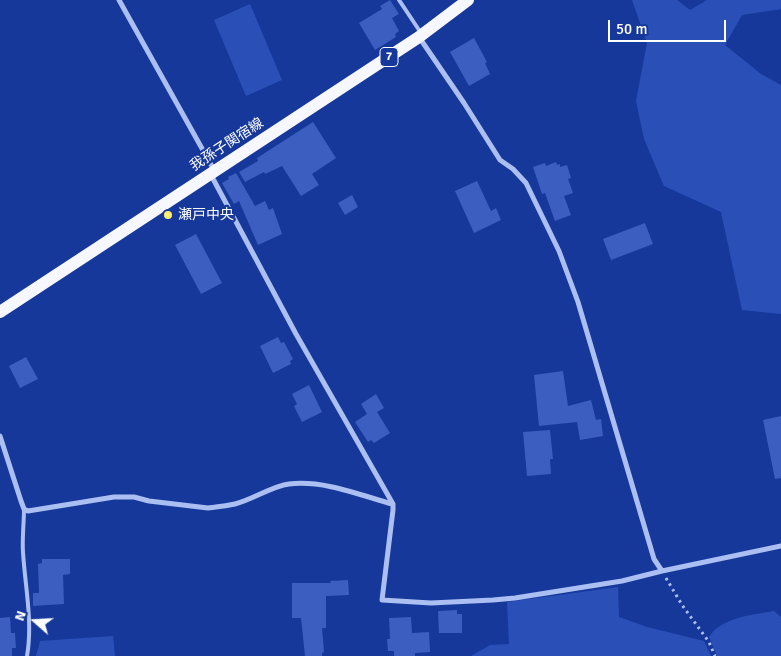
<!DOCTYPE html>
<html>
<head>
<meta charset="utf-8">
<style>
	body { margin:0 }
	#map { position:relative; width:781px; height:656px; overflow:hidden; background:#16389b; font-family:Signika,sans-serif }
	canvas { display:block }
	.north { position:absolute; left:10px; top:596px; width:50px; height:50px; -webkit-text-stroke:4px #16389b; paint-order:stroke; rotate:289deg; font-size:14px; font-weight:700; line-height:20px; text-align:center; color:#fff }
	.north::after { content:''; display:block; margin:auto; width:18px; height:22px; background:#fff; clip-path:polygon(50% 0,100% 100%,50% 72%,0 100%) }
	.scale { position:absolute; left:608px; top:20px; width:118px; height:22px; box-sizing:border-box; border:2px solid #fff; border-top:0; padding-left:6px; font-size:15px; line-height:18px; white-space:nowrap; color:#fff; -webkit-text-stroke:4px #16389b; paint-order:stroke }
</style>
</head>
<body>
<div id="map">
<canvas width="781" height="656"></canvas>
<div class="north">N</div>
<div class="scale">50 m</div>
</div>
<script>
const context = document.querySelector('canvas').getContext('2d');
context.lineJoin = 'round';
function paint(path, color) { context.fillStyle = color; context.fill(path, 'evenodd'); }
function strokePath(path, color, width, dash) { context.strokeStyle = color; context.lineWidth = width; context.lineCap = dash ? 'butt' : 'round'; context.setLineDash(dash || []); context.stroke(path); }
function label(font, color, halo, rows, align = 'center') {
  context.font = font + ' Signika,"Noto Sans JP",sans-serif'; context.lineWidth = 4.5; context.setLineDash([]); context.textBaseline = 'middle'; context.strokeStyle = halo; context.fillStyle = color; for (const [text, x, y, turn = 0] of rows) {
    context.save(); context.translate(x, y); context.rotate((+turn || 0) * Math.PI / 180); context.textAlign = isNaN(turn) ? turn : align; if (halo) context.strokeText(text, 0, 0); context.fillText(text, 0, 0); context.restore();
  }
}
paint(new Path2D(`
	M632 0H677L690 10 707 0H781V9L742 15 725 45 761 74 781 85V314L742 310 721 212 664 186 644 139 636 101 647 43Z
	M250 4 282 80 246 96 214 20Z
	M618 587 619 617 647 627 704 641 711 656H471L490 645 509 644 507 602Z
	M774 611 781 617V656H717L709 637C722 617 752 615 774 611Z
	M113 636 115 656H36L40 641Z`), '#2a50b8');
paint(new Path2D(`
	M390 0 399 14 392 18 399 31 395 34 396 37 375 50 359 23 382 9 380 6Z
	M474 38 487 62 485 63 490 74 469 86 450 52Z
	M313 122 336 158 312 174 319 185 301 196 282 166 265 174 264 172 245 182 239 172 258 161 257 158Z
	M556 162 557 165 560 164V167L567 165 571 178 568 179 573 193 564 196 571 215 555 221 545 193 542 194 533 167 545 163 546 166Z
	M236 173 255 206 265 201 269 210 273 208 282 234 258 245 239 201 234 204 222 183 229 179 228 177Z
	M477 181 491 211 496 208 501 220 474 233 455 191Z
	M352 195 358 207 345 215 338 203Z
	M645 223 653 244 611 260 603 239Z
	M196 234 222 283 201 294 175 245Z
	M278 337 281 343 284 342 293 359 290 361 291 364 273 373 260 346Z
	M26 357 38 379 20 388 9 366Z
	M563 371 568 406 591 400 596 420 601 419 603 436 580 440 577 422 539 426 534 375Z
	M309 385 322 412 302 422 294 406 297 404 292 394Z
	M376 394 384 408 377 412 390 433 374 443 371 440 368 442 355 422 367 414 361 404Z
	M781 416V478L775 479 763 420Z
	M550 430 553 459H550L551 474 527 476 523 432Z
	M42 559H70V574L63 575 64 604 33 606V593H39L38 564 42 563Z
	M348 580 349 595 326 596V628H322L324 652 322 653V656H305L301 618H292V583H331L330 581Z
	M457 610V614H462V633H439L438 611Z
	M10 617 11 633H15L16 648H12V656H0V618Z
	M411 617 412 633 429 632 430 652 415 653V656H394V651H388L387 639H390L389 618Z`), '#3b5ec0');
strokePath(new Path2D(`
	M666 578 682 605 709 642 715 656`), '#abbff2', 3, [2.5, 4]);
strokePath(new Path2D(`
	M399 0 421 33
	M24 509C24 523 22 538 23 552 25 586 33 622 27 656`), '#abbff2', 4);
strokePath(new Path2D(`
	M119 0 214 170
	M419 37 464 103 500 160 513 169 526 183 559 251 578 302 654 559 662 571
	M211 175 296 334 393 504V510L382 600 431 603 493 600 515 598 622 581 662 571 781 546
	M0 436 21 501 24 509 28 511 114 497H134L149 501 208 508C216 507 226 506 235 504 252 500 272 486 289 484 324 480 360 495 392 504`), '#abbff2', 5);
strokePath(new Path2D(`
	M0 312 419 37 468 0`), '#f7f8ff', 12);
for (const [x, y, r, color] of [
	[168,215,5,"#ffef6d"]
]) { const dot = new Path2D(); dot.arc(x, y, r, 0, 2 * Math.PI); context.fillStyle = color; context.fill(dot); strokePath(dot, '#16389b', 2); }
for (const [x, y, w] of [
	[389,57,18]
]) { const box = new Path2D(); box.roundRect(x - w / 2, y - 9.5, w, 19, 4); context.fillStyle = '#16389b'; context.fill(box); strokePath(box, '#fff', 1); }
label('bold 12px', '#fff', null, [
	["7",389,57]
]);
label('14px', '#fff', '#16389b', [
	["我孫子関宿線",227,145,-33]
]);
label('14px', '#fff', '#16389b', [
	["瀬戸中央",178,215]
], 'left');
</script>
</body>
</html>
